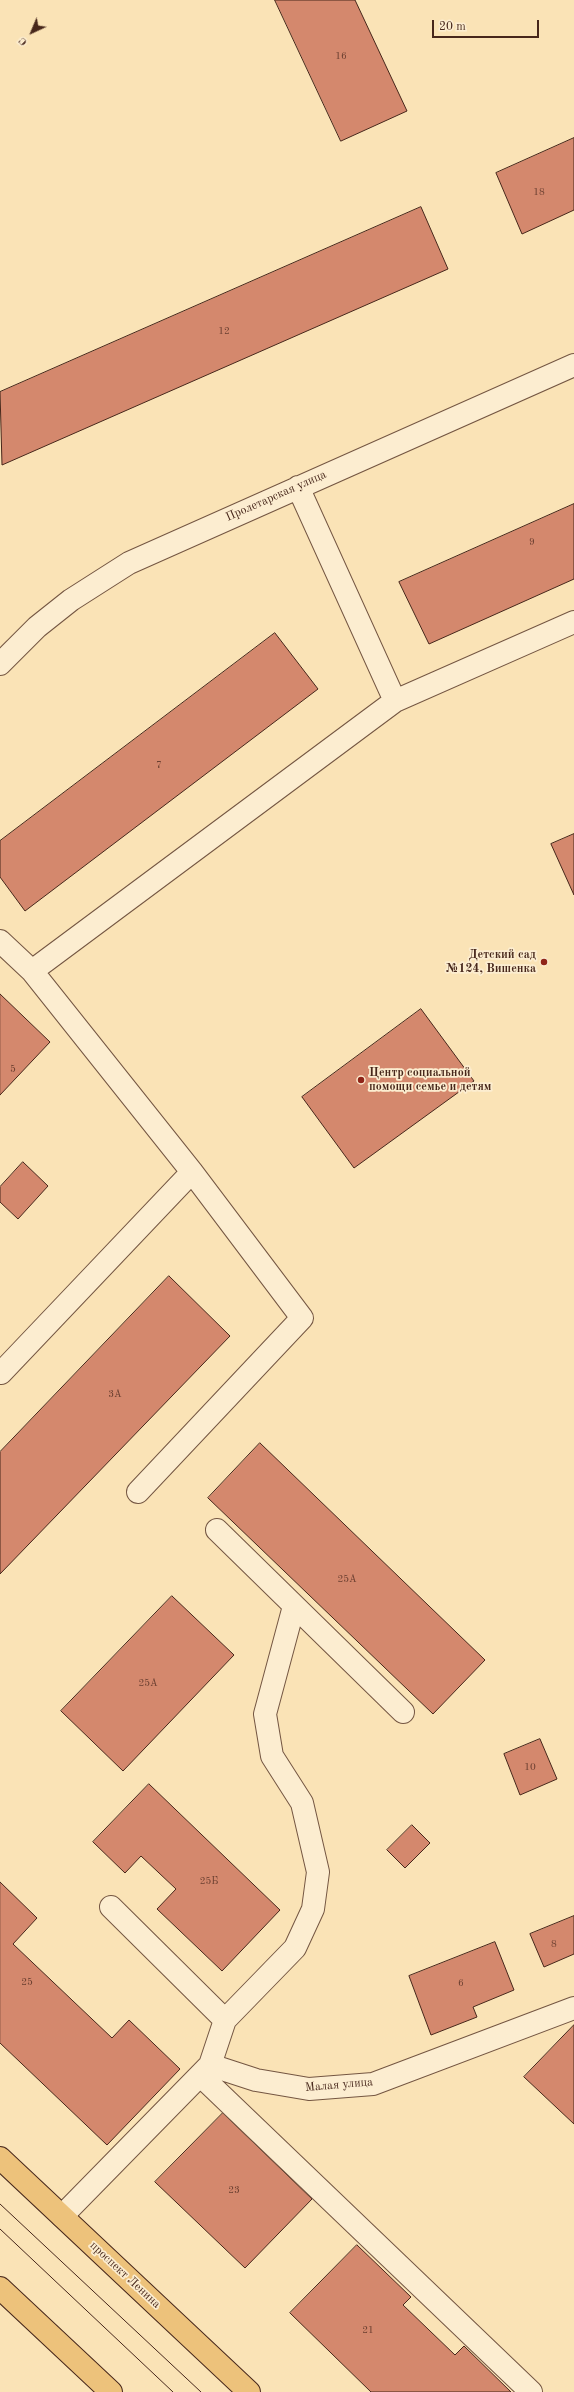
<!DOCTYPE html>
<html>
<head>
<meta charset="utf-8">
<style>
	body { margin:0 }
	#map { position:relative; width:574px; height:2392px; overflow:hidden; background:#fae3b6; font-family:"Old Standard TT",serif }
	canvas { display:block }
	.north { position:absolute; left:12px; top:12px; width:40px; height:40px; -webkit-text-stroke:3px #fcedd0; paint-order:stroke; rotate:224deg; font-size:11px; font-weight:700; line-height:16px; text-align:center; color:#47271b }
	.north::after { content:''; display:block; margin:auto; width:14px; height:18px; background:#47271b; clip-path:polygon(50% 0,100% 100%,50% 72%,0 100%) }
	.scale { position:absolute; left:432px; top:20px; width:107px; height:18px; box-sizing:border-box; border:2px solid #47271b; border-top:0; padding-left:5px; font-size:12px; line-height:14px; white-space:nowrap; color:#47271b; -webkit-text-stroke:3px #fcedd0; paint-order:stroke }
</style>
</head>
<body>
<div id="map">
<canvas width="574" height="2392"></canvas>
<div class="north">С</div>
<div class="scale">20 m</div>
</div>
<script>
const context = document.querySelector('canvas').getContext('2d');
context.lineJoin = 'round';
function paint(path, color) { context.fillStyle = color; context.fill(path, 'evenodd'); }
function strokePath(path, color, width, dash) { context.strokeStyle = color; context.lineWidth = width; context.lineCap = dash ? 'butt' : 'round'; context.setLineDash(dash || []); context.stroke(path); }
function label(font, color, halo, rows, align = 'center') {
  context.font = font + ' "Old Standard TT",serif'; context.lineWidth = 3.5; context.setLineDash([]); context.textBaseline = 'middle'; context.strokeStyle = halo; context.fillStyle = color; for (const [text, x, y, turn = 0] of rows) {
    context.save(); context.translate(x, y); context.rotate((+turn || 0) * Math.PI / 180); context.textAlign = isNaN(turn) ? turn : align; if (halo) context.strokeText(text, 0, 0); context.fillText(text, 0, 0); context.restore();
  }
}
const building = new Path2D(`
	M275 0H355L407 111 341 141Z
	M574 138V210L522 234 496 173Z
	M421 207 448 269 2 465 0 392Z
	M574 504V579L429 644 399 582Z
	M275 633 318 689 25 911 0 877V841Z
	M574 834V895L551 844Z
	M0 994 50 1042 0 1095Z
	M421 1009 474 1081 354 1168 302 1097Z
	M23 1162 48 1186 18 1219 0 1202V1187Z
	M169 1276 230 1336 0 1574V1452Z
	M260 1443 485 1660 433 1714 208 1498Z
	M172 1596 234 1655 123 1771 61 1711Z
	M540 1739 557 1779 520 1795 504 1754Z
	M149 1784 280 1910 222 1971 157 1909 176 1889 141 1856 125 1873 93 1842Z
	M412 1825 430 1843 405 1868 387 1850Z
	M0 1882 37 1918 13 1944 112 2038 129 2020 180 2069 107 2145 0 2043Z
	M574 1916V1954L544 1967 530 1934Z
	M495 1942 514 1990 473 2007 477 2017 431 2035 409 1976Z
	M574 2025V2124L524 2077Z
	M223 2113 312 2199 245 2268 155 2182Z
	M357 2245 411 2297 403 2305 455 2355 464 2346 511 2392H371L290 2313Z`);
paint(building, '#d4886d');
strokePath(building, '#47271b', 1);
const minor = new Path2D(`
	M298 487 395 701
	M0 664 37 627 71 600 129 563 574 365
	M0 941 32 971 395 701 574 622
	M32 971 192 1172 302 1318 138 1492
	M1 1373 192 1172
	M217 1530 403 1712
	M111 1907 225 2020
	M210 2065 225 2020 295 1948 313 1909 318 1872 302 1803 272 1756 265 1714 294 1606
	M200 2075 531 2392
	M62 2216 210 2065 256 2080 309 2089 373 2084 574 2008`);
const major = new Path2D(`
	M0 2158 249 2392
	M0 2288 111 2392`);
strokePath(minor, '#745642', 24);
strokePath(major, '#47271b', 24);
strokePath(minor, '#fcedd0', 22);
strokePath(major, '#edc27b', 22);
strokePath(new Path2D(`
	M0 2204 201 2392
	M0 2229 173 2392`), '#47271b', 1);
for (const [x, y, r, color] of [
	[544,962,4,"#8f2418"],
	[361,1080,4,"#8f2418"]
]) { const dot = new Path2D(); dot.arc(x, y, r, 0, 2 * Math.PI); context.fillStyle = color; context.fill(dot); strokePath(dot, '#fcedd0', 1.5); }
label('10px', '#6a3f30', null, [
	["16",341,56],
	["18",539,192],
	["12",224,331],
	["9",532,542],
	["7",159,765],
	["5",13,1069],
	["3А",115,1394],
	["25А",347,1579],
	["25А",148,1683],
	["10",530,1767],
	["25Б",209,1881],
	["8",554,1944],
	["25",27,1982],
	["6",461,1983],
	["23",234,2190],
	["21",368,2330]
]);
label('12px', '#47271b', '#fcedd0', [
	["Пролетарская улица",276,496,-24],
	["Малая улица",339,2085,-5],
	["проспект Ленина",125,2275,43]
]);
label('bold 12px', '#47271b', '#fcedd0', [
	["Детский сад",536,955],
	["№124, Вишенка",536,969],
	["Центр социальной",369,1073,"left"],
	["помощи семье и детям",369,1087,"left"]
], 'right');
</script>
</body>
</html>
